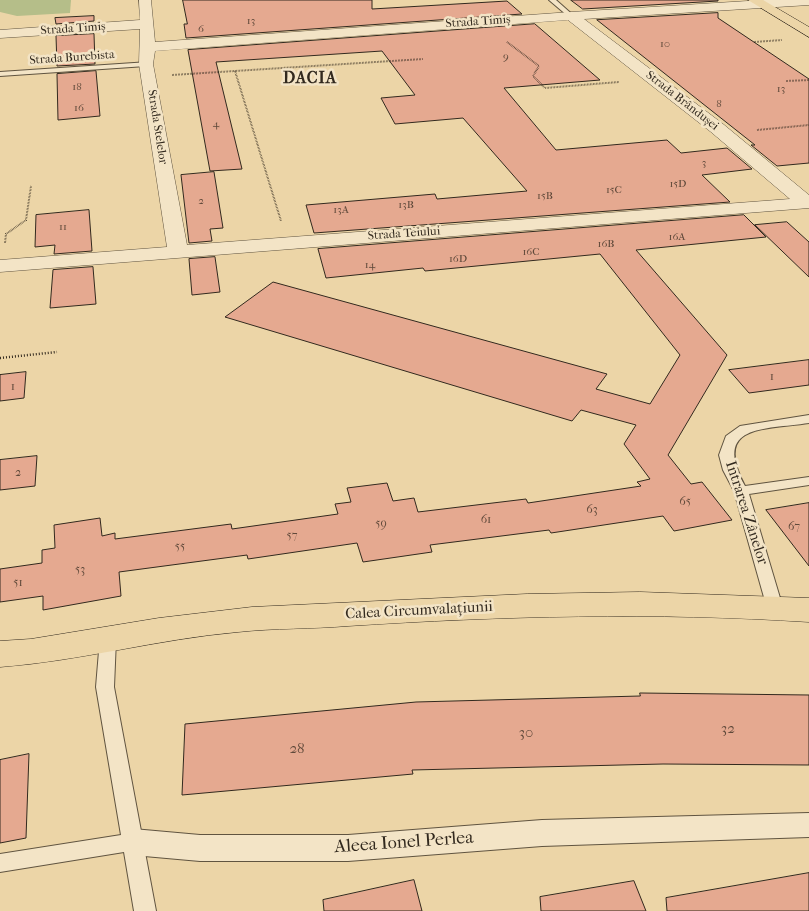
<!DOCTYPE html>
<html>
<head>
<meta charset="utf-8">
<style>
	body { margin:0 }
	canvas { display:block; background:#ecd5a7 }
</style>
</head>
<body>
<canvas width="809" height="911"></canvas>
<script>
const context = document.querySelector('canvas').getContext('2d');
context.lineJoin = 'round';
function paint(path, color) { context.fillStyle = color; context.fill(path, 'evenodd'); }
function strokePath(path, color, width, dash) { context.strokeStyle = color; context.lineWidth = width; context.lineCap = dash ? 'butt' : 'round'; context.setLineDash(dash || []); context.stroke(path); }
function label(font, color, halo, rows, align = 'center') {
  context.font = font + ' "IM FELL French Canon",serif'; context.lineWidth = 5; context.setLineDash([]); context.textBaseline = 'middle'; context.strokeStyle = halo; context.fillStyle = color; for (const [text, x, y, turn = 0] of rows) {
    context.save(); context.translate(x, y); context.rotate((+turn || 0) * Math.PI / 180); context.textAlign = isNaN(turn) ? turn : align; if (halo) context.strokeText(text, 0, 0); context.fillText(text, 0, 0); context.restore();
  }
}
paint(new Path2D(`
	M0 0H71L70 13 17 16 0 12Z`), '#b5be89');
const building = new Path2D(`
	M183 0H372V9L507 1 522 14 186 38 184 24H187Z
	M571 0H718V1L583 9Z
	M718 13V18L809 79V163L777 166 751 145H755L597 20Z
	M94 16V21L56 24 55 18Z
	M535 24 600 80 504 88 556 150 667 140 681 153 727 148 752 169 702 175 730 202 314 233 306 205 435 194 437 199 527 191 463 118 395 124 381 98 415 95 382 51 216 62 242 169 210 171 188 50Z
	M94 34 95 64 57 66 56 36Z
	M96 71 100 116 58 120 57 74Z
	M214 172 223 228 210 229 212 241 189 243 181 175Z
	M89 210 92 251 54 254 55 245 35 247 36 215Z
	M744 215 766 237 636 250 727 355 668 455 691 484 702 482 732 520 674 531 663 516 551 533 549 530 430 545 432 552 363 562 357 543 248 559 247 555 119 572 121 596 43 610V596L0 602V569L42 563V550L55 548 54 525 100 518 102 536 115 533V539L231 524 232 529 338 514 335 504 351 502 347 488 387 483 393 501 414 498 418 512 526 499 528 503 641 486 637 482 650 479 624 444 636 425 581 410 572 421 225 317 273 282 607 374 596 389 650 404 680 355 600 254 425 271 423 268 326 278 318 249Z
	M787 222 809 242V277L755 225Z
	M215 257 220 292 192 295 189 259Z
	M93 267 96 304 50 308 53 270Z
	M809 360V385L749 393 729 370Z
	M26 372 24 398 0 401V375Z
	M37 456 35 486 0 490V460Z
	M809 503V566L766 510Z
	M640 693 809 695V765L663 764 412 770 413 774 182 795 185 724 416 702 640 696Z
	M29 754 26 838 0 843V760Z
	M809 873V911H667L666 898Z
	M414 880 422 911H324L323 900Z
	M634 881 646 911H541L540 897Z`);
paint(building, '#e5a990');
strokePath(building, '#32291e', 1);
const service = new Path2D(`
	M549 0H556L574 16 569 17Z
	M149 62 150 64 146 66 0 76V72Z
	M809 415V423C763 430 712 424 745 486L809 477V485L749 494 783 608 781 612H769L767 608 734 491 723 470 719 455 726 436 740 426Z
	M108 633 114 635 116 639 114 687 156 911H134L124 852 0 872V854L121 835 96 687 100 639 102 635Z`);
const pedestrian = new Path2D(`
	M809 813V837L542 846 348 861H200L133 855 123 851 118 842 123 833 133 829 200 835H348L542 820Z`);
const minor = new Path2D(`
	M139 0H151L155 42 571 12 764 0H809V5L584 19 723 124 809 195V208L0 272V260L167 247 139 64 140 29 0 38V30L140 20ZM568 20 711 132 790 199 187 245 153 64 155 51Z`);
const primary = new Path2D(`
	M748 0H763L809 27V37Z
	M640 592 809 598V622C655 612 502 616 348 626 312 629 275 628 238 632 158 639 80 661 0 667V641L31 639 159 618 252 607 527 594Z`);
strokePath(service, '#605440', 2);
strokePath(pedestrian, '#605440', 2);
strokePath(minor, '#605440', 1);
strokePath(primary, '#32291e', 1);
strokePath(new Path2D(`
	M507 42 539 66 533 76 545 88 619 82
	M754 42 782 40
	M235 71 281 221
	M172 75 423 59
	M786 81 809 80
	M757 130 809 125
	M5 243 6 234 26 220 31 186`), '#32291e', 2, [0.5, 1]);
strokePath(new Path2D(`
	M0 358 57 352`), '#32291e', 2.5, [1, 2]);
paint(service, '#f3e4c6');
paint(pedestrian, '#f3e4c6');
paint(minor, '#f3e4c6');
paint(primary, '#ecd5a7');
label('11px', '#5f493a', null, [
	["13",251,21],
	["6",201,29],
	["10",665,44],
	["9",506,57],
	["18",77,87],
	["13",781,89],
	["8",719,104],
	["16",79,108],
	["4",216,124],
	["3",704,163],
	["15D",678,184],
	["15C",614,190],
	["15B",545,196],
	["2",201,201],
	["13B",406,205],
	["13A",341,210],
	["11",63,227],
	["16A",677,237],
	["16B",606,244],
	["16C",531,252],
	["16D",458,259],
	["14",370,265]
]);
label('12px', '#32291e', '#f3e4c6', [
	["Strada Timiș",478,22,-4],
	["Strada Timiș",73,29,-4],
	["Strada Burebista",72,58,-4],
	["Strada Brândușei",682,101,38],
	["Strada Stelelor",157,127,81],
	["Strada Teiului",404,234,-4]
]);
label('12px', '#5f493a', null, [
	["1",772,377],
	["1",13,387],
	["2",18,473],
	["65",685,502],
	["63",592,510],
	["61",486,520],
	["59",381,524],
	["67",794,527],
	["57",292,536],
	["55",180,547],
	["53",80,570],
	["51",18,583]
]);
label('15px', '#32291e', '#f3e4c6', [
	["Intrarea Zânelor",746,513,72],
	["Calea Circumvalațiunii",419,611,-3]
]);
label('15px', '#5f493a', null, [
	["32",728,729],
	["30",526,733],
	["28",297,749]
]);
context.letterSpacing = '1px';
label('bold 16px', '#32291e', '#f3e4c6', [
	["DACIA",310,79]
]);
context.letterSpacing = '0px';
label('18px', '#32291e', '#f3e4c6', [
	["Aleea Ionel Perlea",404,843,-4]
]);
</script>
</body>
</html>
